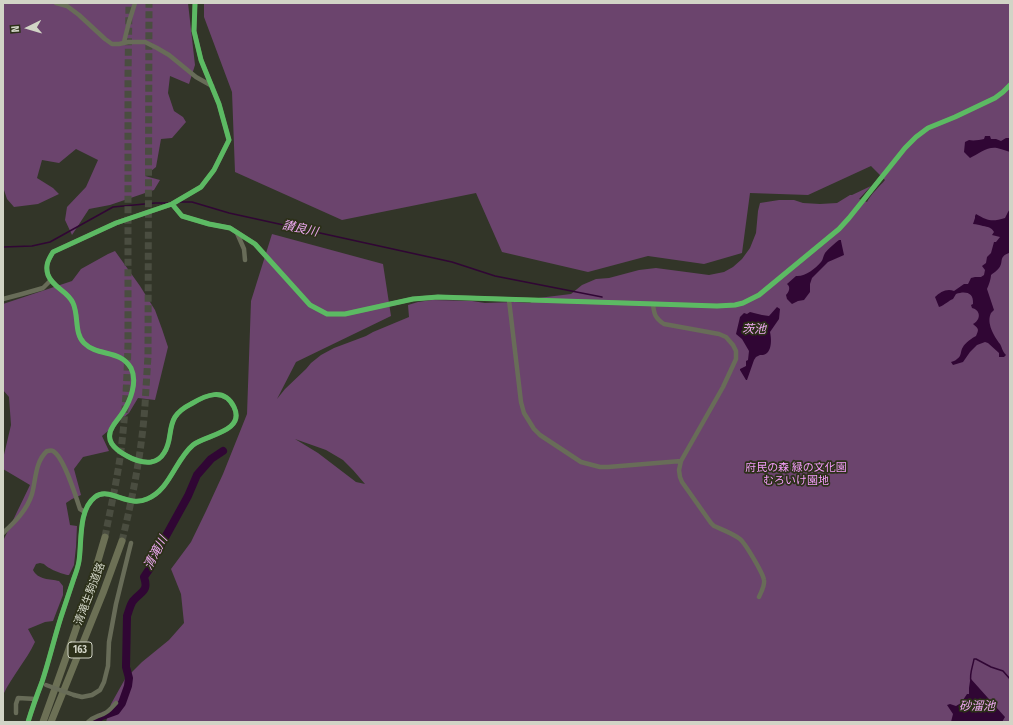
<!DOCTYPE html>
<html>
<head>
<meta charset="utf-8">
<style>
	body { margin:0 }
	#map { position:relative; width:1013px; height:725px; overflow:hidden; background:#323528; font-family:"Fira Sans Condensed",sans-serif }
	canvas { display:block }
	.frame { position:absolute; inset:0; border:4px solid #d1d4c6; pointer-events:none }
	.north { position:absolute; left:8px; top:8px; width:40px; height:40px; -webkit-text-stroke:3px #2c3019; paint-order:stroke; rotate:265deg; font-size:11px; font-weight:700; line-height:16px; text-align:center; color:#d1d4c6 }
	.north::after { content:''; display:block; margin:auto; width:14px; height:18px; background:#d1d4c6; clip-path:polygon(50% 0,100% 100%,50% 72%,0 100%) }
</style>
</head>
<body>
<div id="map">
<canvas width="1013" height="725"></canvas>
<div class="frame"></div>
<div class="north">N</div>
</div>
<script>
const context = document.querySelector('canvas').getContext('2d');
context.lineJoin = 'round';
function paint(path, color) { context.fillStyle = color; context.fill(path, 'evenodd'); }
function strokePath(path, color, width, dash) { context.strokeStyle = color; context.lineWidth = width; context.lineCap = dash ? 'butt' : 'round'; context.setLineDash(dash || []); context.stroke(path); }
function label(font, color, halo, rows, align = 'center') {
  context.font = font + ' "Fira Sans Condensed","Noto Sans JP",sans-serif'; context.lineWidth = 3.5; context.setLineDash([]); context.textBaseline = 'middle'; context.strokeStyle = halo; context.fillStyle = color; for (const [text, x, y, turn = 0] of rows) {
    context.save(); context.translate(x, y); context.rotate((+turn || 0) * Math.PI / 180); context.textAlign = isNaN(turn) ? turn : align; if (halo) context.strokeText(text, 0, 0); context.fillText(text, 0, 0); context.restore();
  }
}
paint(new Path2D(`
	M3 3H188L195 65 189 84 170 76 168 93 174 111 183 117 186 122 172 138 161 139 156 167 145 176 160 180 154 190 110 205 89 209 72 235 65 220 67 207 86 187 98 160 76 149 59 163 42 160 37 178 53 188 59 194 38 204 14 207 7 199 3 187Z
	M204 3H1010V722H106L111 704 125 679 142 662 169 640 184 623 181 594 171 569 191 542 206 511 223 474 247 414 251 301 272 234 383 264 391 316 296 362 277 399 285 389 306 369 311 363 321 355 334 348 366 336 373 332 409 317 408 305 418 302 432 300 472 301 485 303 515 302 530 303 538 298 571 294 582 285 596 279 609 278 639 270 656 268 709 275 724 272 733 267 742 259 750 248 756 233 758 211 760 203 779 200H794L803 203 820 204 837 203 850 195H852L871 186 859 199 867 202C871 194 879 187 885 180L871 166 808 195 750 193 742 253 704 264 648 256 588 272 502 252 476 193 342 220 235 172 232 92 204 17ZM295 439 326 450 343 460 353 470 365 484 356 482 318 453Z
	M115 251 140 286 155 310 162 329 168 347 155 400 138 398 129 413 102 436 109 451 83 457 74 469 81 495 72 499 66 503 70 525 77 526 76 547 74 565 69 575C63 575 47 568 44 564L40 563 36 564 33 570C38 580 50 579 59 581L63 586V595L53 621 45 622 28 629 35 642C26 661 12 676 3 695V541L30 485 3 469V459L11 425 9 397 3 390V304L72 281 81 269 108 254Z`), '#6b446d');
paint(new Path2D(`
	M985 136H990L991 139H996L1001 141 1006 138H1010V152C1006 151 1002 149 997 148 988 146 978 154 970 158L964 152 965 142 969 140C973 141 980 140 984 139Z
	M1010 209V252L1009 253C998 257 1004 262 999 268 997 271 993 273 991 275 991 278 989 285 987 289L994 310 991 313C986 323 994 336 1000 344 1002 347 1002 351 1006 355L1004 357H999V353L988 343 985 342 977 345 970 352 963 362 953 365 951 362C953 361 955 361 957 359 962 356 960 351 963 347 964 344 973 337 976 336 979 329 979 329 973 324 981 320 981 310 972 308L971 305 973 304C974 292 965 291 956 294L953 299C948 301 945 305 939 307L935 297C940 292 947 288 954 291L964 284H968L971 278 975 277H981L984 275 985 270 982 266 986 263 987 257 991 253 994 242H996L1000 237 992 235 994 232C991 227 988 227 983 226 979 225 977 224 973 224L975 218V216L976 214C988 221 992 222 1005 218L1008 212Z
	M839 240H841V241L844 255 828 262 812 278 810 284V292L804 300 798 301 792 304 787 299 786 295C789 292 791 287 787 284L796 276C805 277 815 269 821 262 823 260 823 256 825 253 828 249 835 243 839 240Z
	M777 307 780 309 779 319 770 332C772 341 772 356 760 355L756 357 754 360 747 380H746L740 370V369L746 366V361L748 360 749 351 742 339 736 334 740 317 744 313 747 314 750 312 762 315 769 316Z
	M971 679 1005 717 1002 722H951L953 714 947 705 950 704 956 706 961 703 967 694H969V688L970 681Z`), '#300634');
strokePath(new Path2D(`
	M177 202H192L229 213 452 262 495 276 602 297
	M3 247 32 246 50 242 113 207 155 203H170
	M971 682C969 674 973 666 974 659H976L991 667 1003 671 1010 679`), '#300634', 1.5);
strokePath(new Path2D(`
	M93 722 102 716 116 711 122 703 128 686 129 678 126 667 127 616C129 611 130 605 133 601 141 591 149 592 144 577L150 568 156 554 188 496 197 475 211 459 223 451`), '#300634', 8);
strokePath(new Path2D(`
	M105 537C110 511 116 485 120 458 125 421 127 382 128 344V76L129 3
	M122 541C133 496 142 450 145 405 146 388 147 372 148 356L149 3`), '#4a4d40', 7, [7, 3.5]);
strokePath(new Path2D(`
	M56 3 67 6 79 15 105 39 112 44H119L128 42H145L157 48 169 55 196 77 212 86
	M124 42 129 22 135 3
	M172 204 182 216 209 224 230 228 255 244 310 305 327 314H345L413 299 438 297 717 306 735 305 743 303 759 295 839 229 849 218 905 148 916 137 928 128 955 117 995 98 1003 92 1010 85
	M237 233 244 249 245 260
	M3 299 22 294 43 288 51 280
	M509 300 521 402 524 413 534 429 540 435 581 462 600 467H608L681 461
	M653 304C654 314 655 318 664 324L719 334 726 337 733 345 736 351V359L723 387 681 461 679 470 680 477 682 482 711 523 714 526C723 530 732 533 740 539 745 543 763 573 764 580 765 586 761 592 759 597
	M3 533C15 522 27 510 32 494 36 479 35 462 47 451 49 451 51 450 53 451 64 457 76 497 80 509L85 512
	M74 695 82 697 92 695 100 690 104 682 108 666 109 642 116 604 131 543
	M16 713V704L18 698 36 699
	M28 722C32 709 37 695 42 682 49 661 54 639 61 617 65 605 69 593 73 581 75 575 78 568 79 561 82 542 78 510 95 497 109 486 128 508 147 499 170 490 175 460 193 445 205 435 246 432 234 407 224 387 206 395 191 404 185 407 179 411 175 417 168 428 172 442 164 453 161 458 157 461 151 462 141 463 134 460 127 456 114 449 104 440 113 426 116 421 120 417 123 412 130 401 138 382 131 368 120 349 98 357 84 343 74 333 79 316 73 303 68 291 53 288 48 275 45 266 48 260 53 252L116 223 172 204 201 187 214 170 229 140 219 104 201 60 194 31 195 3
	M88 722C93 717 96 717 103 714 109 712 112 707 116 703`), '#686c58', 4.5);
strokePath(new Path2D(`
	M43 722C65 661 87 600 105 537
	M51 722 103 593 122 541`), '#6c7055', 7);
strokePath(new Path2D(`
	M46 685 74 695`), '#686c58', 4.5);
strokePath(new Path2D(`
	M172 204 182 216 209 224 230 228 255 244 310 305 327 314H345L413 299 438 297 717 306 735 305 743 303 759 295 839 229 849 218 905 148 916 137 928 128 955 117 995 98 1003 92 1010 85
	M28 722C32 709 37 695 42 682 49 661 54 639 61 617 65 605 69 593 73 581 75 575 78 568 79 561 82 542 78 510 95 497 109 486 128 508 147 499 170 490 175 460 193 445 205 435 246 432 234 407 224 387 206 395 191 404 185 407 179 411 175 417 168 428 172 442 164 453 161 458 157 461 151 462 141 463 134 460 127 456 114 449 104 440 113 426 116 421 120 417 123 412 130 401 138 382 131 368 120 349 98 357 84 343 74 333 79 316 73 303 68 291 53 288 48 275 45 266 48 260 53 252L116 223 172 204 201 187 214 170 229 140 219 104 201 60 194 31 195 3`), '#5cba63', 5);
for (const [x, y, w] of [
	[80,650,24]
]) { const box = new Path2D(); box.roundRect(x - w / 2, y - 8, w, 16, 3); context.fillStyle = '#2c3019'; context.fill(box); strokePath(box, '#d1d4c6', 1); }
label('bold 10px', '#d1d4c6', null, [
	["163",80,650]
]);
label('11px', '#f49cfa', '#2c3019', [
	["府民の森 緑の文化園",796,468],
	["むろいけ園地",796,481]
]);
label('11px', '#d1d4c6', '#2c3019', [
	["清滝生駒道路",90,594,-69]
]);
label('italic 12px', '#f0aaf4', '#2c3019', [
	["讃良川",300,229,12],
	["茨池",754,330],
	["清滝川",156,553,-62],
	["砂溜池",977,707]
]);
</script>
</body>
</html>
